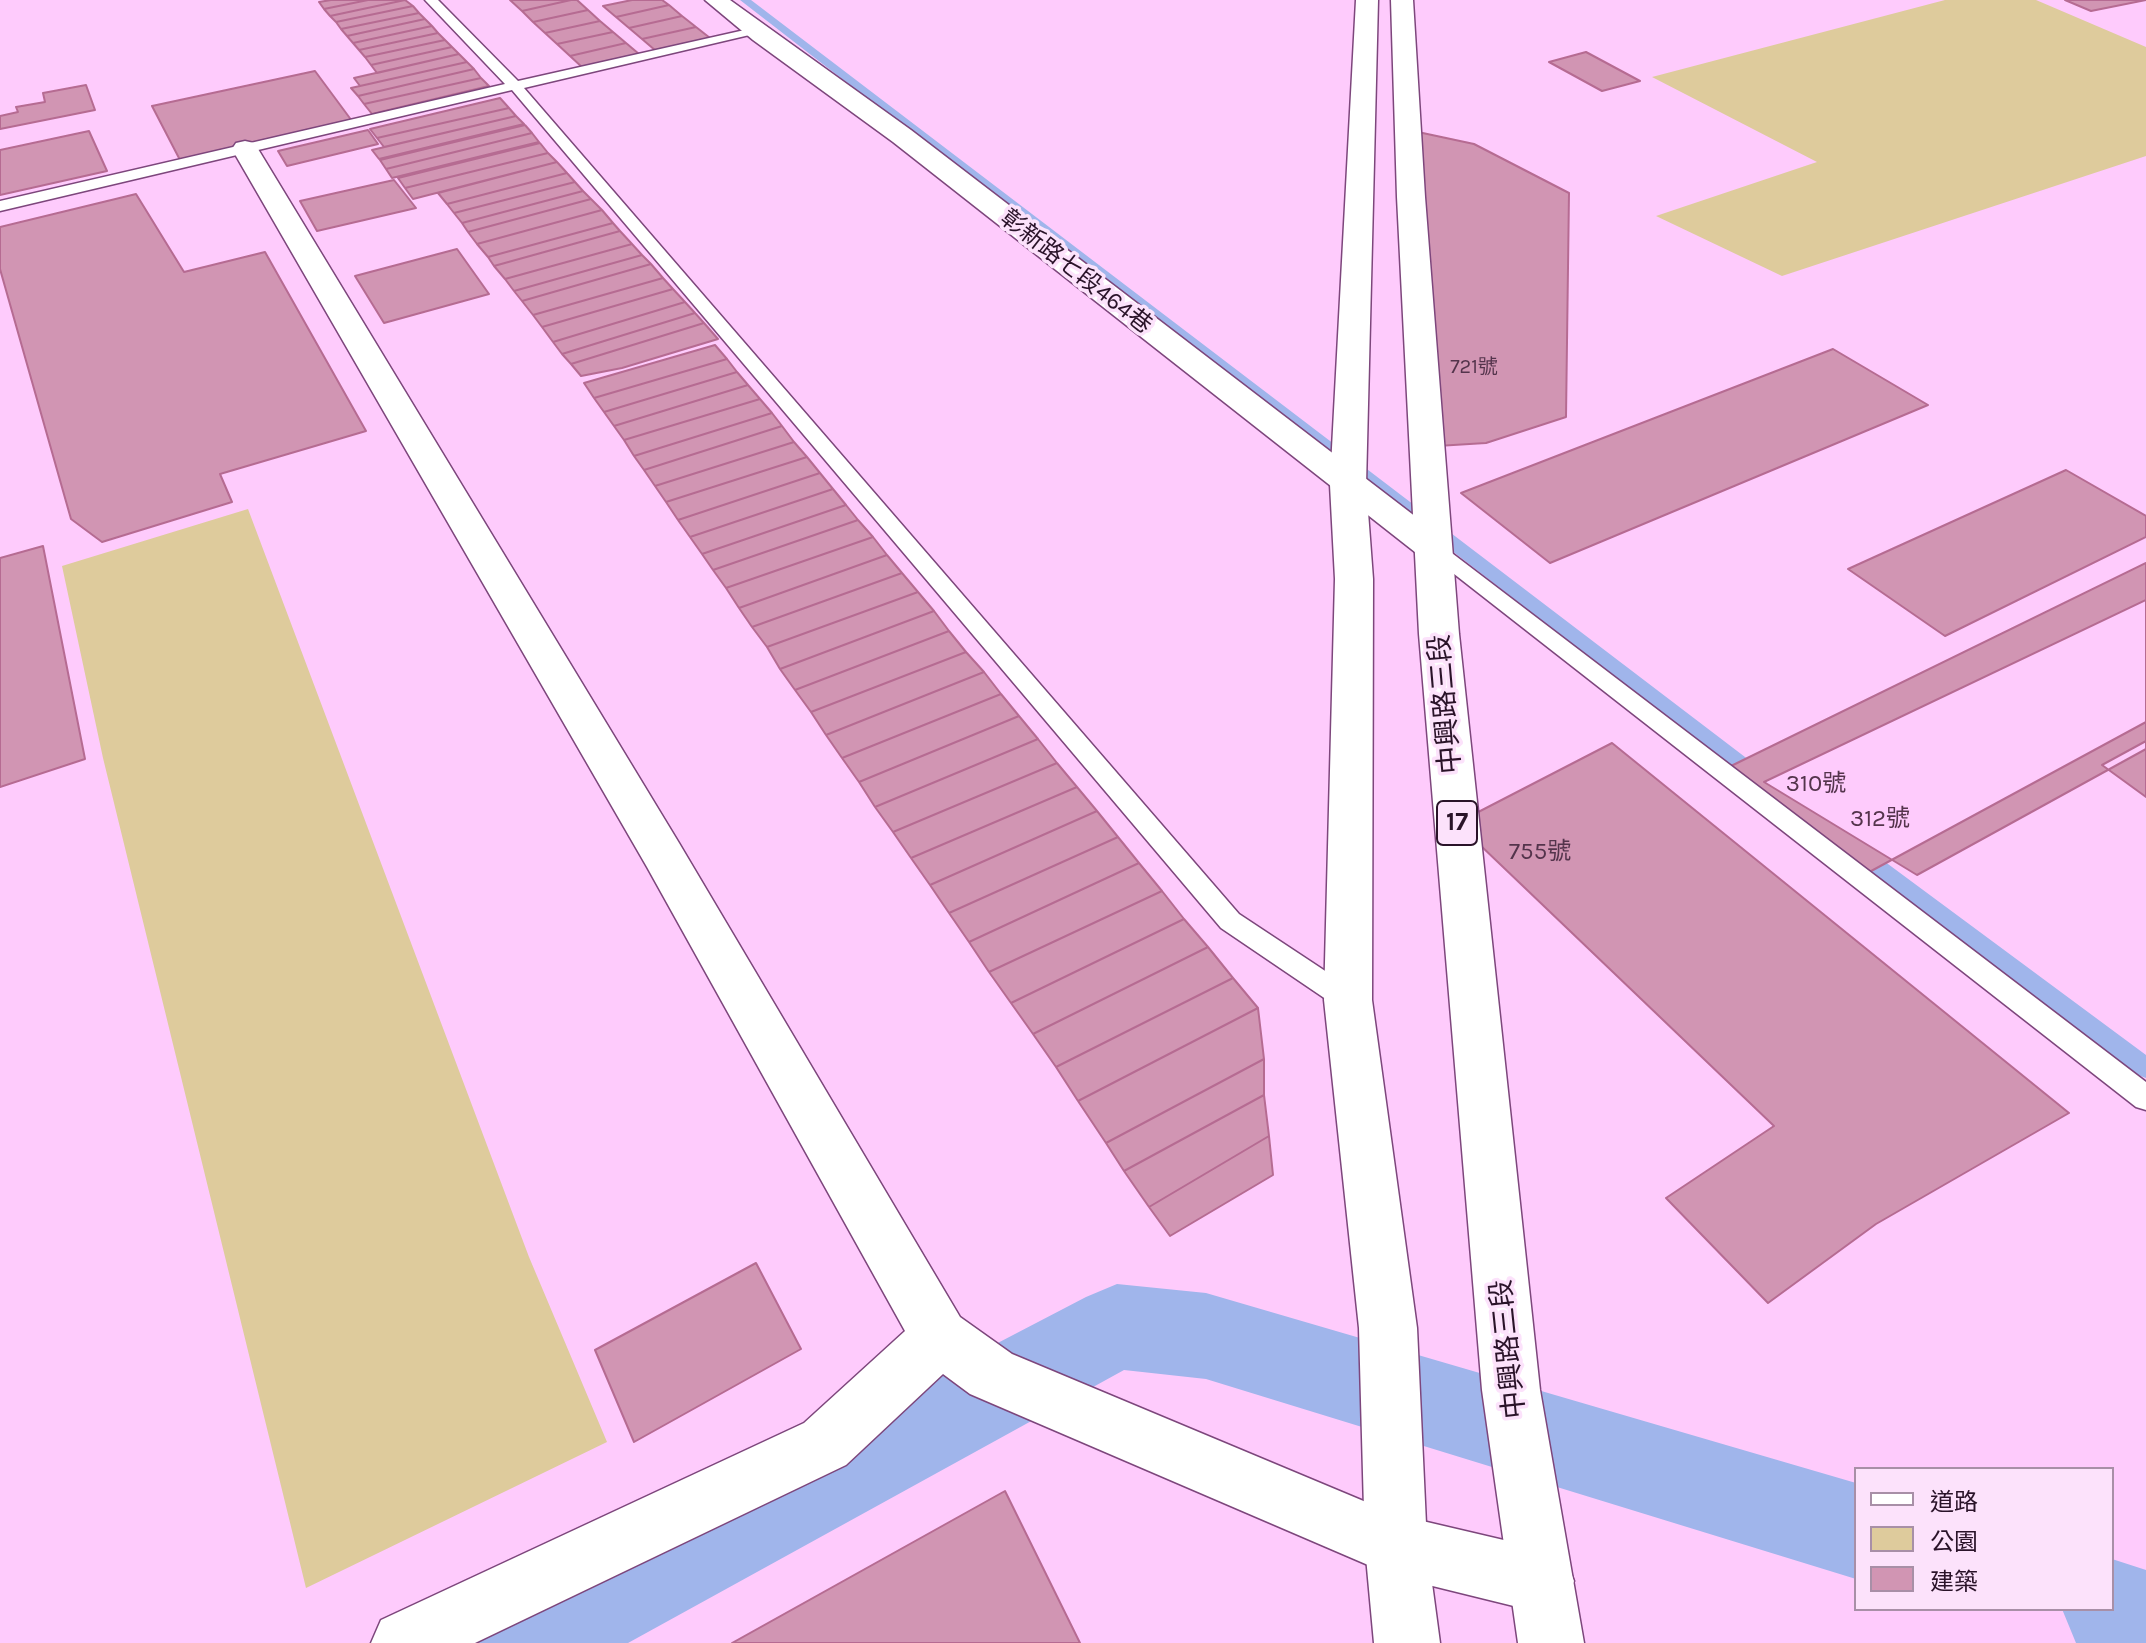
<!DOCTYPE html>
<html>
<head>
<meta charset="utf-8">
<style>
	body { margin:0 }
	#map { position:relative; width:2146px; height:1643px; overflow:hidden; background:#fecbfc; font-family:Karla,"Noto Sans TC",sans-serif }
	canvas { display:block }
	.legend { position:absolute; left:1854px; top:1467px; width:260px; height:144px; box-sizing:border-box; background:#fce2fb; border:2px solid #a88fa7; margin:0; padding:10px 14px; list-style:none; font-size:24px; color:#2a1329 }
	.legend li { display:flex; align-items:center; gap:16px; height:40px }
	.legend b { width:40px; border:2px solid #a88fa7 }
</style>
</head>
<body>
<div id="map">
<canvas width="2146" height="1643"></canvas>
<ul class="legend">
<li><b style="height:10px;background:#fff"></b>道路</li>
<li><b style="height:22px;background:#decb9c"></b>公園</li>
<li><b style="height:22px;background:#d195b3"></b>建築</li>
</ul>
</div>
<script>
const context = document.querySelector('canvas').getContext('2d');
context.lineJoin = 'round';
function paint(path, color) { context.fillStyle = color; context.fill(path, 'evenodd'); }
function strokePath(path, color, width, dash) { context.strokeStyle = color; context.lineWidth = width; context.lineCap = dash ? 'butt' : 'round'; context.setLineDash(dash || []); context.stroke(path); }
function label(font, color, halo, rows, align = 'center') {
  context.font = font + ' Karla,"Noto Sans TC",sans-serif'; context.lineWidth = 7; context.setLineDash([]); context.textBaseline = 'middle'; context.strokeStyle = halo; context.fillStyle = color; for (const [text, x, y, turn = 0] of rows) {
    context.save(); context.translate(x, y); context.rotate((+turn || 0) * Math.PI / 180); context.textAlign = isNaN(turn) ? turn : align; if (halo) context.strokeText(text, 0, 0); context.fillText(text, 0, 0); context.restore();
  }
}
paint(new Path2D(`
	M1945 0H2036L2146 47V156L1782 276 1656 216 1817 162 1652 77Z
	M248 509 529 1257 607 1442 306 1588 103 758 62 566Z`), '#decb9c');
paint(new Path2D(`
	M740 0H751L1766 773 1769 778 1766 783H1752Z
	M1858 844 1865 847 2146 1055V1078L2138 1075 1851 857 1848 852 1851 847Z`), '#a0b5eb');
paint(new Path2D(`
	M1117 1284 1206 1293 1856 1483V1579L1206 1379 1124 1370 628 1643H476L491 1607 1086 1297Z
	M2112 1559 2146 1570V1643H2076L2062 1609H2112Z`), '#a0b5eb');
const building = new Path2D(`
	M331 0H368L324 9 319 2Z
	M368 0H405L330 16 324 9Z
	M405 0 413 6 336 22 330 16Z
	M510 0H571L522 11Z
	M571 0H577L588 10 533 22 522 11Z
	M632 0H662L669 5 616 17 603 6Z
	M2065 0H2146L2091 11Z
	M669 5 682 16 629 28 616 17Z
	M413 6 419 13 341 29 336 22Z
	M588 10 600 21 545 33 533 22Z
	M419 13 425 19 347 36 341 29Z
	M682 16 696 27 642 39 629 28Z
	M425 19 432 26 353 43 347 36Z
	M600 21 613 32 557 44 545 33Z
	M432 26 438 33 359 50 353 43Z
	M696 27 710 38 656 51 642 39Z
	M613 32 626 43 570 56 557 44Z
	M438 33 445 40 365 57 359 50Z
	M445 40 452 47 371 65 365 57Z
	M626 43 639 54 583 68 570 56Z
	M452 47 459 54 377 73 371 65Z
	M1586 52 1640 81 1602 91 1549 62Z
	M459 54 467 62 360 86 354 78Z
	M467 62 474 69 358 96 351 88Z
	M474 69 481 78 364 104 358 96Z
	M315 71 352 121 180 160 152 106Z
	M481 78 489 86 372 114 364 104Z
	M86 85 95 110 0 129V116L18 112 16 107 45 102 43 93Z
	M500 98 509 108 377 138 370 129Z
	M509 108 516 116 384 147 377 138Z
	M516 116 524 124 379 159 372 150Z
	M525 125 532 133 386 169 380 160Z
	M368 130 378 144 287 166 278 151Z
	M89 131 107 171 0 195V150Z
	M1418 132 1474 144 1569 193 1566 417 1486 443 1437 446Z
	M532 133 539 142 392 178 386 169Z
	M540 143 548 153 405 188 398 178Z
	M548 153 557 162 413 199 405 188Z
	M557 162 567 173 447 204 438 193Z
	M567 173 575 182 454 213 447 204Z
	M394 180 416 208 317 231 300 201Z
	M575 182 583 191 462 223 454 213Z
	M583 191 591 199 468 232 462 223Z
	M136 194 184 272 265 252 366 431 220 474 232 502 102 542 71 519 0 269V227Z
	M591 199 602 210 477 244 468 232Z
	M602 210 613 223 488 257 477 244Z
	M613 223 620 231 494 266 488 257Z
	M620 231 632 244 505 279 494 266Z
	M632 244 642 255 514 291 505 279Z
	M457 249 489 294 384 323 355 276Z
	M642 255 651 264 522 301 514 291Z
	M651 264 663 278 533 315 522 301Z
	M663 278 673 289 542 327 533 315Z
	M673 289 685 302 553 342 542 327Z
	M685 302 695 313 562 354 553 342Z
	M695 313 704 323 571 364 562 354Z
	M704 323 718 339 622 368 581 376 571 364Z
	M715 345 727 359 594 398 584 383Z
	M1833 349 1928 405 1550 563 1461 493Z
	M727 359 737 372 604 412 594 398Z
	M737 372 748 385 614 426 604 412Z
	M748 385 760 399 624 440 614 426Z
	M760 399 772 413 634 456 624 440Z
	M772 413 782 426 644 470 634 456Z
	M782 426 794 442 655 486 644 470Z
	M794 442 807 457 666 502 655 486Z
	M807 457 820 473 678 520 666 502Z
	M2066 470 2146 516V537L1945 636 1848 569Z
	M820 473 833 489 690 537 678 520Z
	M833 489 846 505 702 554 690 537Z
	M846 505 858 520 713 570 702 554Z
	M858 520 873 537 726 588 713 570Z
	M873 537 887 555 739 608 726 588Z
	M43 546 85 759 0 787V558Z
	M887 555 902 573 752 627 739 608Z
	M2146 563V722L1862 876 1731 766Z
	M902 573 918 592 767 647 752 627Z
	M918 592 934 611 780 669 767 647Z
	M2146 600V749L1917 875 1764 782Z
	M934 611 949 631 795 690 780 669Z
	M949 631 966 652 811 712 795 690Z
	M966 652 984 672 826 735 811 712Z
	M984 672 1001 694 842 758 826 735Z
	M1001 694 1019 716 859 782 842 758Z
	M1019 716 1038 739 875 807 859 782Z
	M1038 739 1057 763 893 832 875 807Z
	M2146 741V797L2102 765Z
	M1612 743 2069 1113 1876 1224 1768 1303 1666 1198 1774 1126 1457 823Z
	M1057 763 1077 787 911 858 893 832Z
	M1077 787 1097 811 930 885 911 858Z
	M1097 811 1118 837 949 913 930 885Z
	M1118 837 1139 863 969 942 949 913Z
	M1139 863 1162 891 989 972 969 942Z
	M1162 891 1184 919 1011 1003 989 972Z
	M1184 919 1208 947 1033 1034 1011 1003Z
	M1208 947 1233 978 1056 1067 1033 1034Z
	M1233 978 1258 1008 1078 1101 1056 1067Z
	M1258 1008 1264 1059 1106 1143 1078 1101Z
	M1264 1059V1095L1124 1171 1106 1143Z
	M1264 1095 1269 1136 1149 1207 1124 1171Z
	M1269 1136 1273 1175 1170 1236 1149 1207Z
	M756 1263 801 1349 634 1442 595 1350Z
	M1005 1491 1080 1643H732Z`);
paint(building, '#d195b3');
strokePath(building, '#b66b92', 2);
const service = new Path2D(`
	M425 0H438L518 81 758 27V33L524 88 1239 914 1357 992 1361 1000 1357 1008 1348 1011 1339 1008 1221 928 512 90 0 211V201L505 84Z
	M1433 542 1440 544 2146 1082V1110L2136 1107 1426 552 1423 548Z`);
const minor = new Path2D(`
	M245 141 254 143 258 149 679 843 960 1317 1012 1354 1397 1515 1542 1549 1565 1558 1574 1581 1565 1604 1542 1613 1396 1577 970 1394 943 1374 846 1465 475 1643H371L381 1620 804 1423 905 1331 647 867 232 149 236 143Z`);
const tertiary = new Path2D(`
	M705 0H730L911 130 1446 540 1451 548 1446 556 1433 559 1420 556 893 142 753 40Z`);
const primary = new Path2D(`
	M1356 0H1378L1366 485 1373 579 1372 1000 1417 1328 1427 1546 1440 1643H1374L1365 1546 1359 1328 1324 1000 1335 579 1330 485Z
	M1391 0H1413L1425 197 1459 634 1540 1390 1584 1643H1518L1482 1390 1419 634 1397 197Z`);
strokePath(service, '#7d467c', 3);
strokePath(minor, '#7d467c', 3);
strokePath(tertiary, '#7d467c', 3);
strokePath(primary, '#7d467c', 3);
paint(service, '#fff');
paint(minor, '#fff');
paint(tertiary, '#fff');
paint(primary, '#fff');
label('20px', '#54344c', null, [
	["721號",1474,367]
]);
label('24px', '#2a1329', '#fce2fb', [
	["彰新路七段464巷",1076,272,38]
]);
label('24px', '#54344c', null, [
	["310號",1816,784],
	["312號",1880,819],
	["755號",1540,852]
]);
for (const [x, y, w] of [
	[1457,823,40]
]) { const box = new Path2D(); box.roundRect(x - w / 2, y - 22, w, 44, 6); context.fillStyle = '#fce2fb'; context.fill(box); strokePath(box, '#2a1329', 2); }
label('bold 26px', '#2a1329', null, [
	["17",1457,823]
]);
label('28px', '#2a1329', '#fce2fb', [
	["中興路三段",1446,704,-95],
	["中興路三段",1509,1349,-96]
]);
</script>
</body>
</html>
